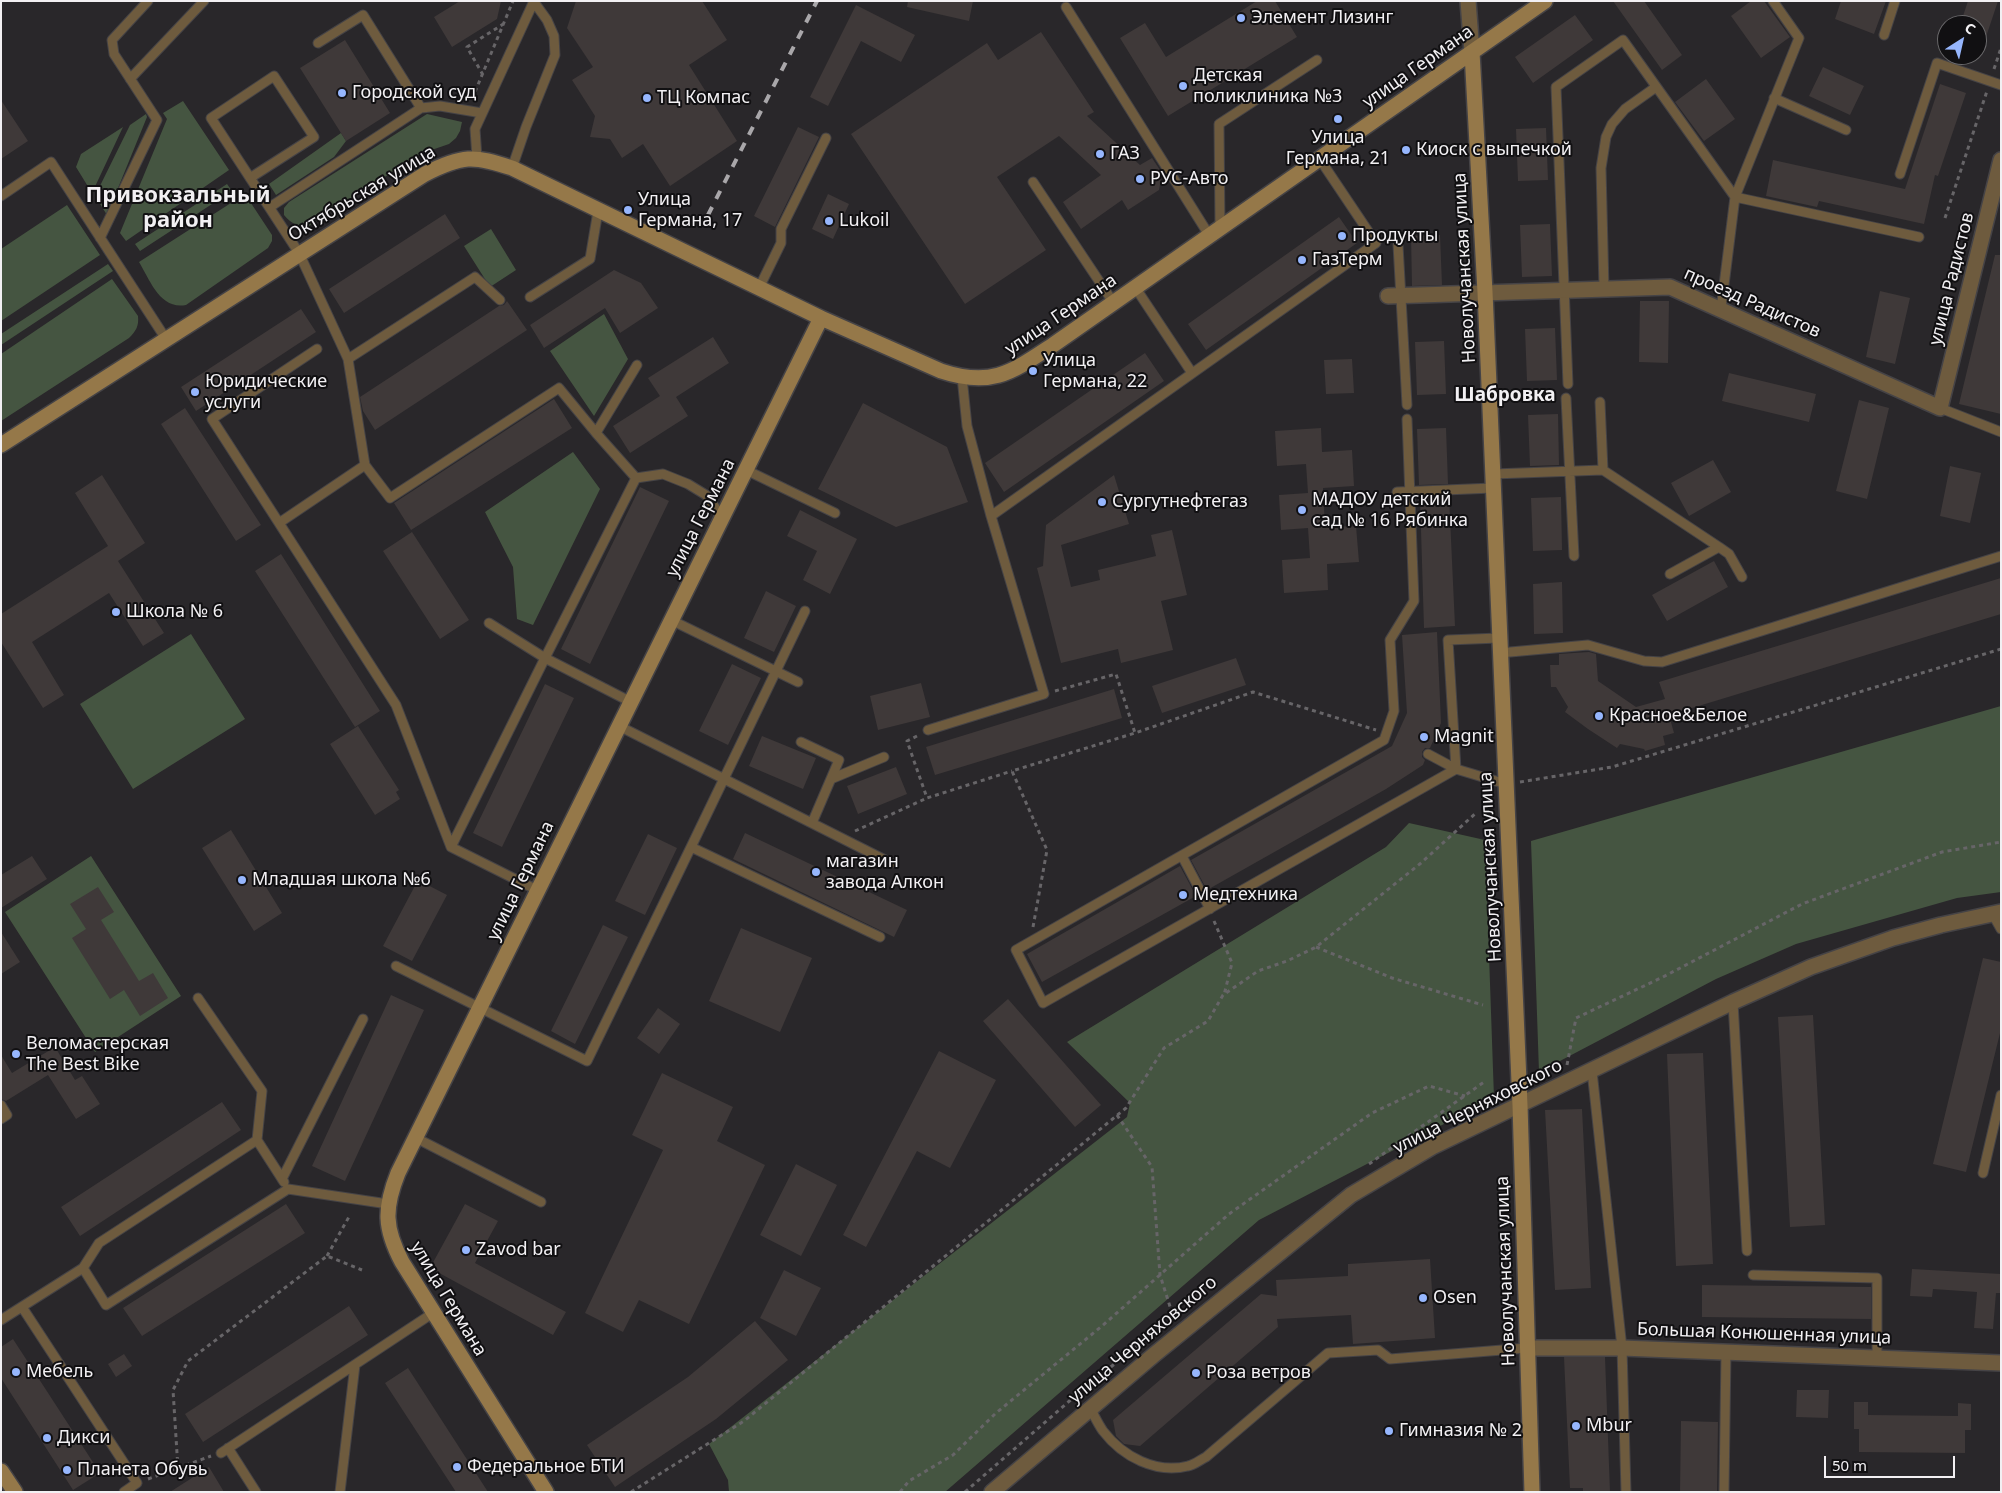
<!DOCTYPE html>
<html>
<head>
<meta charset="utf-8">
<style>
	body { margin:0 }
	#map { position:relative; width:2002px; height:1493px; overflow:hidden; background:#29272a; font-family:"Noto Sans",sans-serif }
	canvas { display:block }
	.frame { position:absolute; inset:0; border:2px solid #f2f0f3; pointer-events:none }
	.north { position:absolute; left:1937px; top:15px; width:50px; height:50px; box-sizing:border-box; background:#111012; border:1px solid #6b6a6c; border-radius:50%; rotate:35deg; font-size:14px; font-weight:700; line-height:20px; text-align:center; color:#f2f0f3 }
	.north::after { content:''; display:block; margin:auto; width:18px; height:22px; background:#96b6fd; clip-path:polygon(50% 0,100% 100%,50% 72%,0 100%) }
	.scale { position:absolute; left:1824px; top:1456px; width:131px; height:22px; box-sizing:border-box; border:2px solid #f2f0f3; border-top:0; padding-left:6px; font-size:15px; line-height:18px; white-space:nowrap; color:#f2f0f3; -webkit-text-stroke:4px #111012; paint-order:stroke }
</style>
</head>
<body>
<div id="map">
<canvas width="2002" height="1493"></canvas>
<div class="frame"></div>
<div class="north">С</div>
<div class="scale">50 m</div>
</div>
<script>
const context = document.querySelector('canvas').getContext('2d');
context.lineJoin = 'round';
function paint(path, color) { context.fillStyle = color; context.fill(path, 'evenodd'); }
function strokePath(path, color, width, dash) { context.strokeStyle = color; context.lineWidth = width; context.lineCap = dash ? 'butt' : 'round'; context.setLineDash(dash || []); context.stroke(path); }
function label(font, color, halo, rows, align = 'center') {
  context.font = font + ' "Noto Sans",sans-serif'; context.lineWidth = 4; context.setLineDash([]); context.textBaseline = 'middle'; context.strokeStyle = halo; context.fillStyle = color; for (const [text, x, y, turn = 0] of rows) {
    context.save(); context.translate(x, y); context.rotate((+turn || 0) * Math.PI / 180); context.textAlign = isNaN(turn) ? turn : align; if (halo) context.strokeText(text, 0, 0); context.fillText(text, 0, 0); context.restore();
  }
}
paint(new Path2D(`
	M183 101 229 170 126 241 120 233 167 119 163 113Z
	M146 114 147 117 107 215 95 196 130 125Z
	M427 114 462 122 460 131 456 138 449 144 420 154 309 226C298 226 291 224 284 215V208L289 202Z
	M123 127 92 193 76 167 81 154Z
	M341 133 346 141 334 157 276 195 269 184Z
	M227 184 232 191 140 251 135 244Z
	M245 194 272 235V241L268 248 186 305C160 310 150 280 139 262Z
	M67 205 100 255 1 321V249Z
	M491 229 516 270 490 287 464 246Z
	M108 264 113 271 1 345V334Z
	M112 279 138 316C139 326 136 331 129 338L1 421V354Z
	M604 314 628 359 594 416 550 351Z
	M573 452 600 489 533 625 517 619 513 567 485 512Z
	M191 634 245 719 133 789 80 704Z
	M2001 706V892L1957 898 1796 944 1716 979 1539 1072 1531 841Z
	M1409 823 1485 840 1494 1098 1259 1220 945 1492H729L728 1480 709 1444 1127 1117 1130 1103 1067 1042 1386 847Z
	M91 856 181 996 95 1052 5 912Z`), '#455541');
paint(new Path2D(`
	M460 1H501L497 19 452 47 434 17Z
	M576 1H702L727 40 689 65 737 141 670 186 643 144 622 158 610 139 590 137 595 116 572 80 593 67 567 28Z
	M908 1H973L969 21 907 7Z
	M1257 1H1275L1297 37 1168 116 1120 38 1145 23 1166 57Z
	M1613 1H1644L1682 55 1662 70Z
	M1751 1H1764L1790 37 1761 58 1731 16Z
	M1841 1H1886L1874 34 1835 19Z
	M1968 1H1998L1980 55H1977V25H1960Z
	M856 5 915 35 901 62 861 41 828 106 810 97Z
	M1575 15 1593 40 1533 83 1515 57Z
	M1041 32 1094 112 1087 116 1140 165 1152 158 1162 173 1159 190 1128 210 1122 200 1081 229 1063 202 1101 175 1059 136 997 177 1046 250 965 304 851 134 987 43 998 60Z
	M345 40 390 113 346 141 300 68Z
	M1823 67 1864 86 1850 115 1809 96Z
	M1706 79 1735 119 1704 141 1675 102Z
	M1940 84 1966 93 1938 176 1935 175 1924 224 1819 201 1817 207 1766 196 1773 160 1905 189Z
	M1 100 28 141 1 159Z
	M798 127 819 137 775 227 754 216Z
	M1546 128 1548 180 1518 181 1516 129Z
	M828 194 849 204 833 239 812 229Z
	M445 214 460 238 344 313 329 289Z
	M1339 217 1357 243 1206 350 1188 324Z
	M1550 224 1552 276 1522 277 1520 225Z
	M1440 235 1442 285 1412 286 1411 236Z
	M1995 255H2001V414L1959 404Z
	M614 270 641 283 658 308 620 333 605 308 544 348 530 325Z
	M1880 291 1910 298 1895 364 1866 357Z
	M507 301 527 330 375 430 363 411 360 397 499 306 504 305Z
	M1640 301H1669L1668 363 1639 362Z
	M301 309 316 332 196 411 181 387Z
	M1555 328 1557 380 1527 381 1525 329Z
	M713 337 729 363 676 397 688 416 630 453 613 426 660 396 648 378Z
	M1444 341 1446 394 1417 395 1415 342Z
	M1145 353 1164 381 1004 492 985 463Z
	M1352 359 1354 393 1326 394 1324 360Z
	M1729 373 1816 394 1809 422 1722 401Z
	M554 399 572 428 411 530 394 503Z
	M1859 400 1889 408 1867 499 1836 491Z
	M863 403 947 447 968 502 896 527 818 489Z
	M185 408 261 525 236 541 161 424Z
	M1558 414 1559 465 1530 466 1528 415Z
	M1321 428 1322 452 1352 450 1354 486 1323 488 1325 527 1356 526 1359 562 1327 564 1328 590 1284 593 1282 560 1310 558 1308 528 1281 530 1279 495 1308 493 1306 464 1277 466 1275 431Z
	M1446 428 1448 484 1419 485 1417 429Z
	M1713 460 1731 492 1689 516 1671 483Z
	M1950 466 1981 473 1970 523 1940 516Z
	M102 475 145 543 118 561 164 633 143 646 109 593 32 642 64 695 43 708 1 642V614L108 546 75 493Z
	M1114 475 1129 524 1061 545 1071 587 1100 580 1098 570 1156 556 1151 535 1172 530 1187 595 1161 601 1173 650 1121 663 1118 649 1061 663 1037 568 1043 566 1046 525Z
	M640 487 669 501 590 664 561 649Z
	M1449 496 1455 626 1424 628 1420 497Z
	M1561 497 1562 550 1533 551 1531 498Z
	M800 510 857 539 830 594 803 580 817 551 787 536Z
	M412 532 469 620 440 639 383 551Z
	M281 554 380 711 355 727 255 571Z
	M1714 561 1728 587 1667 621 1652 595Z
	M2001 578V614L1669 715 1674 733 1663 736 1665 745 1645 751 1644 749 1620 744 1617 748 1588 729 1565 712 1568 707 1556 687H1551L1550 665H1559V654L1589 652 1596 654 1598 681 1636 707 1665 699 1659 682Z
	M1562 582 1563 633 1534 634 1533 584Z
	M766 591 796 606 774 652 744 638Z
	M1437 632 1441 723 1430 748H1425L1422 752V757L1425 760 1423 765 1386 789 1207 890 1191 860 1392 746 1407 713 1402 635Z
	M1236 658 1246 685 1162 713 1152 686Z
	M732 664 761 678 728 745 699 731Z
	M921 683 930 717 878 730 870 696Z
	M545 684 574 698 502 847 473 833Z
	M1114 689 1122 718 935 775 926 747Z
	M358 726 399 790 396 792 400 799 375 815 330 744Z
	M762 736 816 758 803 789 749 766Z
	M896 767 907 794 858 814 847 786Z
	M231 830 282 913 254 931 202 848Z
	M745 833 907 910 894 937 733 859Z
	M648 834 677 848 645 915 615 901Z
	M32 856 47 879 1 908V875Z
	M1180 866 1196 896 1042 982 1027 954Z
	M418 880 447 895 412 961 383 946Z
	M98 887 114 912 101 920 139 981 153 973 168 998 140 1016 124 990 110 999 72 938 86 929 70 904Z
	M603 925 628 937 575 1044 551 1031Z
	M741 928 812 958 780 1032 709 1001Z
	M1 932 20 962 1 974Z
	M1983 958 2001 962V1029L1966 1172 1933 1164Z
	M391 995 424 1010 345 1181 312 1166Z
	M1008 999 1101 1105 1075 1127 983 1021Z
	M658 1008 680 1024 659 1054 637 1038Z
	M1813 1015 1825 1225 1790 1227 1778 1017Z
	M55 1047 75 1080 82 1076 100 1104 76 1119 48 1075 6 1101 1 1099V1055L12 1073Z
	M939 1051 996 1080 950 1168 917 1151 866 1247 843 1235Z
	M1703 1053 1713 1264 1676 1266 1667 1054Z
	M662 1073 733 1107 717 1141 765 1165 689 1324 639 1300 623 1332 585 1313 663 1150 632 1135Z
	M222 1102 241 1130 80 1236 61 1207Z
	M1582 1109 1591 1288 1555 1290 1545 1110Z
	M796 1164 837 1185 801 1256 760 1235Z
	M286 1204 305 1233 142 1336 123 1308Z
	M465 1204 498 1221 475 1263 566 1312 553 1335 430 1268Z
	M1430 1259 1435 1338 1353 1344 1351 1315 1277 1319 1278 1327 1140 1446 1124 1444 1116 1436 1113 1420 1261 1294 1277 1296 1276 1280 1348 1276V1264Z
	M1912 1269 2001 1274V1293H1996L1993 1329 1974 1328 1977 1292 1933 1289 1932 1297 1910 1296Z
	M784 1270 821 1288 796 1336 760 1318Z
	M1702 1285 1871 1287V1319L1702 1317Z
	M349 1306 368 1335 203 1442 185 1414Z
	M755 1321 788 1360 716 1419 615 1487 587 1445 688 1377Z
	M13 1339 100 1473 73 1490 1 1378V1347Z
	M124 1354 132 1366 116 1377 108 1364Z
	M1564 1357H1605L1610 1492H1583V1488H1570Z
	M408 1368 488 1492H456L385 1383Z
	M1797 1390H1829L1828 1418 1796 1417Z
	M1854 1402H1868V1415L1958 1416V1403L1971 1404V1430H1965V1453L1859 1452V1429H1854Z
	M1681 1421 1718 1422 1717 1492H1680Z
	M209 1467 224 1492H170Z`), '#3f3939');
const lane = new Path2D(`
	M1066 7 1209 235
	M1884 35 1895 1
	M318 43 363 15 421 108
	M130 79 204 1
	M1774 98 1846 130
	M477 158 475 129 534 1
	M512 168 526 127 555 55 554 36 547 20 534 2
	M1900 174 1937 63 2001 85
	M250 178 314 137 274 76 211 118 299 253 348 359 365 465 279 523 396 705 451 847 537 890
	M1033 182 1113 302
	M1 196 51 162 166 339
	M270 207 421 108 440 106 482 113
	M1220 227 1219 124 1317 60
	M100 238 157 120 114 54 112 40 148 1
	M1398 245 1407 405
	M1135 287 1192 373
	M759 288 781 243V229L826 138
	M1604 288 1601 168 1606 137 1612 124 1625 109 1656 87
	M530 297 590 259 598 211
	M1721 309 1735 197 1799 38 1773 1
	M348 359 475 277 500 300
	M1568 384 1556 87 1623 40 1735 197 1919 237
	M1566 398 1574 556
	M1600 402 1603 470
	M1940 408 2001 432
	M1407 419 1414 601 1390 640 1394 711 1384 740 1016 950 1043 1003 1456 769 1448 640 1499 638
	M596 433 637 365
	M365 465 390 498 559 388 596 433 636 478
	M746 470 835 513
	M1493 474 1603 470 1719 547 1670 574
	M1397 492 1493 488
	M991 516 1376 243 1319 158
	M279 523 212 419 317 349
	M1719 547 1729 554 1742 577
	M671 620 798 682
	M489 623 545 658 636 478 663 474 688 484 706 495 722 517
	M1499 653 1588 645 1644 661 1662 662 2001 556
	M619 726 891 863
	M928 730 1044 694 991 516 967 426 962 377
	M801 742 839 760 812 823
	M1428 754 1456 769 1506 784
	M831 779 884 757
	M451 847 545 658 631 702
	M691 847 805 611
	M1182 856 1210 909
	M1992 913 2001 929
	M396 966 587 1061 691 847 880 937
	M1733 1002 1747 1251
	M1592 1071 1622 1348 1626 1492
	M1 1105 7 1115 1 1119
	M416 1138 541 1202
	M257 1140 284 1182
	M1983 1173 2001 1095
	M282 1179 363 1019
	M83 1268 106 1305 288 1189 388 1204
	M1753 1275 1877 1278V1358
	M22 1307 137 1483 124 1492
	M1 1320 83 1268 99 1243 257 1140 262 1091 198 998
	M1090 1408C1094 1415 1098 1424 1103 1431 1123 1457 1156 1474 1188 1466 1194 1465 1200 1460 1206 1457L1328 1353 1378 1350 1390 1359 1527 1348
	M228 1448 256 1492
	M221 1453 433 1313
	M340 1492 355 1365
	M1724 1492 1726 1351`);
const street = new Path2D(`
	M1468 1 1472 52
	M1388 296 1670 287 1940 408 2001 160
	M1527 1348H1622L2001 1363
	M992 1492 1155 1354 1351 1195 1432 1147 1733 1002 1811 967 1893 938 1941 925 2001 912`);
const secondary = new Path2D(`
	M1472 52 1485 292 1520 1105 1532 1492
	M1 445 425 174C462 155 474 155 512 168L821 318 941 371C992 388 1012 372 1053 345L1545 1
	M1 1471 15 1492
	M546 1492 402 1262C384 1228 384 1208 398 1173L821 318`);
strokePath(lane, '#454346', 11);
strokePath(street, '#454346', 18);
strokePath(secondary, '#454346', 18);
strokePath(new Path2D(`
	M1994 69 2001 48
	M483 75 467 47 505 23
	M472 99 513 1
	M1945 218 1987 91
	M1055 691 1116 674 1135 733 1253 692 1376 730
	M917 736 907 741 927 798 1012 771
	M1520 782 1612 767 2001 649
	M855 831 927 798
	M1214 921 1232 963 1224 995
	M1033 927 1047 850 1012 771 1135 733
	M1316 947 1392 978 1483 1005
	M1567 1065 1576 1018 1663 977 1802 904 1942 852 2001 842
	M1117 1115 1152 1167 1160 1275 1173 1316
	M1369 1164 1484 1082
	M327 1256 350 1215
	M178 1469 173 1390 188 1361 327 1256 362 1270
	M148 1479 211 1456
	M631 1492 744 1421 1126 1108 1164 1048 1208 1021 1223 995 1258 971 1287 961 1316 947 1421 863 1477 812
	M900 1492 909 1481 953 1455 996 1413 1102 1326 1229 1214 1372 1113 1429 1086 1465 1096
	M965 1492 1082 1390 1142 1342`), '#676568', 3, [4, 4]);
strokePath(lane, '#6e5b3e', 9);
strokePath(street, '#6e5b3e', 15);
strokePath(secondary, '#957849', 15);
strokePath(new Path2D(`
	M708 215 817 1`), '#a9a7aa', 4, [9, 9]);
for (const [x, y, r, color] of [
	[1241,18,5,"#96b6fd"],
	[1183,86,5,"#96b6fd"],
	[342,93,5,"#96b6fd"],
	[647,98,5,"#96b6fd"],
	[1338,119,5,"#96b6fd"],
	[1406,150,5,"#96b6fd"],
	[1100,154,5,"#96b6fd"],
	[1140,179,5,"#96b6fd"],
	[628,210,5,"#96b6fd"],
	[829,221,5,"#96b6fd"],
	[1342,236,5,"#96b6fd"],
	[1302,260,5,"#96b6fd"],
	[1033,371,5,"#96b6fd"],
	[195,392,5,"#96b6fd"],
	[1102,502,5,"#96b6fd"],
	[1302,510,5,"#96b6fd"],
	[116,612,5,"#96b6fd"],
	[1599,716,5,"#96b6fd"],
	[1424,737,5,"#96b6fd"],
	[816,872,5,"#96b6fd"],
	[242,880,5,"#96b6fd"],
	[1183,895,5,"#96b6fd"],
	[16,1054,5,"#96b6fd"],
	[466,1250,5,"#96b6fd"],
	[1423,1298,5,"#96b6fd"],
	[16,1372,5,"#96b6fd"],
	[1196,1373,5,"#96b6fd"],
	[1576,1426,5,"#96b6fd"],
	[1389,1431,5,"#96b6fd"],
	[47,1438,5,"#96b6fd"],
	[457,1467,5,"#96b6fd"],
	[67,1470,5,"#96b6fd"]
]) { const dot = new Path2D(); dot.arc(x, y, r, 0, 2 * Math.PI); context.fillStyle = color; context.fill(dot); strokePath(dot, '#111012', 2); }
label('18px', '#f2f0f3', '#111012', [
	["Элемент Лизинг",1251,18],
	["Детская",1193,76],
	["поликлиника №3",1193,97],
	["Городской суд",352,93],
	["ТЦ Компас",657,98],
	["Улица",1338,138,"center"],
	["Германа, 21",1338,159,"center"],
	["Киоск с выпечкой",1416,150],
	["ГАЗ",1110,154],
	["РУС-Авто",1150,179],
	["Улица",638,200],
	["Германа, 17",638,221],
	["Lukoil",839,221],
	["Продукты",1352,236],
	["ГазТерм",1312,260],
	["Улица",1043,361],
	["Германа, 22",1043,382],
	["Юридические",205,382],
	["услуги",205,403],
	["МАДОУ детский",1312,500],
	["сад № 16 Рябинка",1312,521],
	["Сургутнефтегаз",1112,502],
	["Школа № 6",126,612],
	["Красное&Белое",1609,716],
	["Magnit",1434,737],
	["магазин",826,862],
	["завода Алкон",826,883],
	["Младшая школа №6",252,880],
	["Медтехника",1193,895],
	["Веломастерская",26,1044],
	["The Best Bike",26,1065],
	["Zavod bar",476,1250],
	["Osen",1433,1298],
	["Мебель",26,1372],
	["Роза ветров",1206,1373],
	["Mbur",1586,1426],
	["Гимназия № 2",1399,1431],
	["Дикси",57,1438],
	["Федеральное БТИ",467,1467],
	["Планета Обувь",77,1470]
], 'left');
label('18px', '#f2f0f3', '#111012', [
	["улица Германа",1418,67,-35],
	["Октябрьская улица",362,194,-31],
	["Новолучанская улица",1465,268,-93],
	["улица Радистов",1952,279,-76],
	["проезд Радистов",1752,303,24],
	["улица Германа",1061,315,-34],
	["улица Германа",701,518,-63],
	["Новолучанская улица",1491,867,-93],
	["улица Германа",521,881,-64],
	["улица Черняховского",1478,1107,-27],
	["Новолучанская улица",1506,1271,-92],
	["улица Германа",448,1299,59],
	["Большая Конюшенная улица",1764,1334,2],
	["улица Черняховского",1143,1340,-40]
]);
label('bold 19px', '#f2f0f3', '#111012', [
	["Шабровка",1505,396]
]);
label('bold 22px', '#f2f0f3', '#111012', [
	["Привокзальный",178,196],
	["район",178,221]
]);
</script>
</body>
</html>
